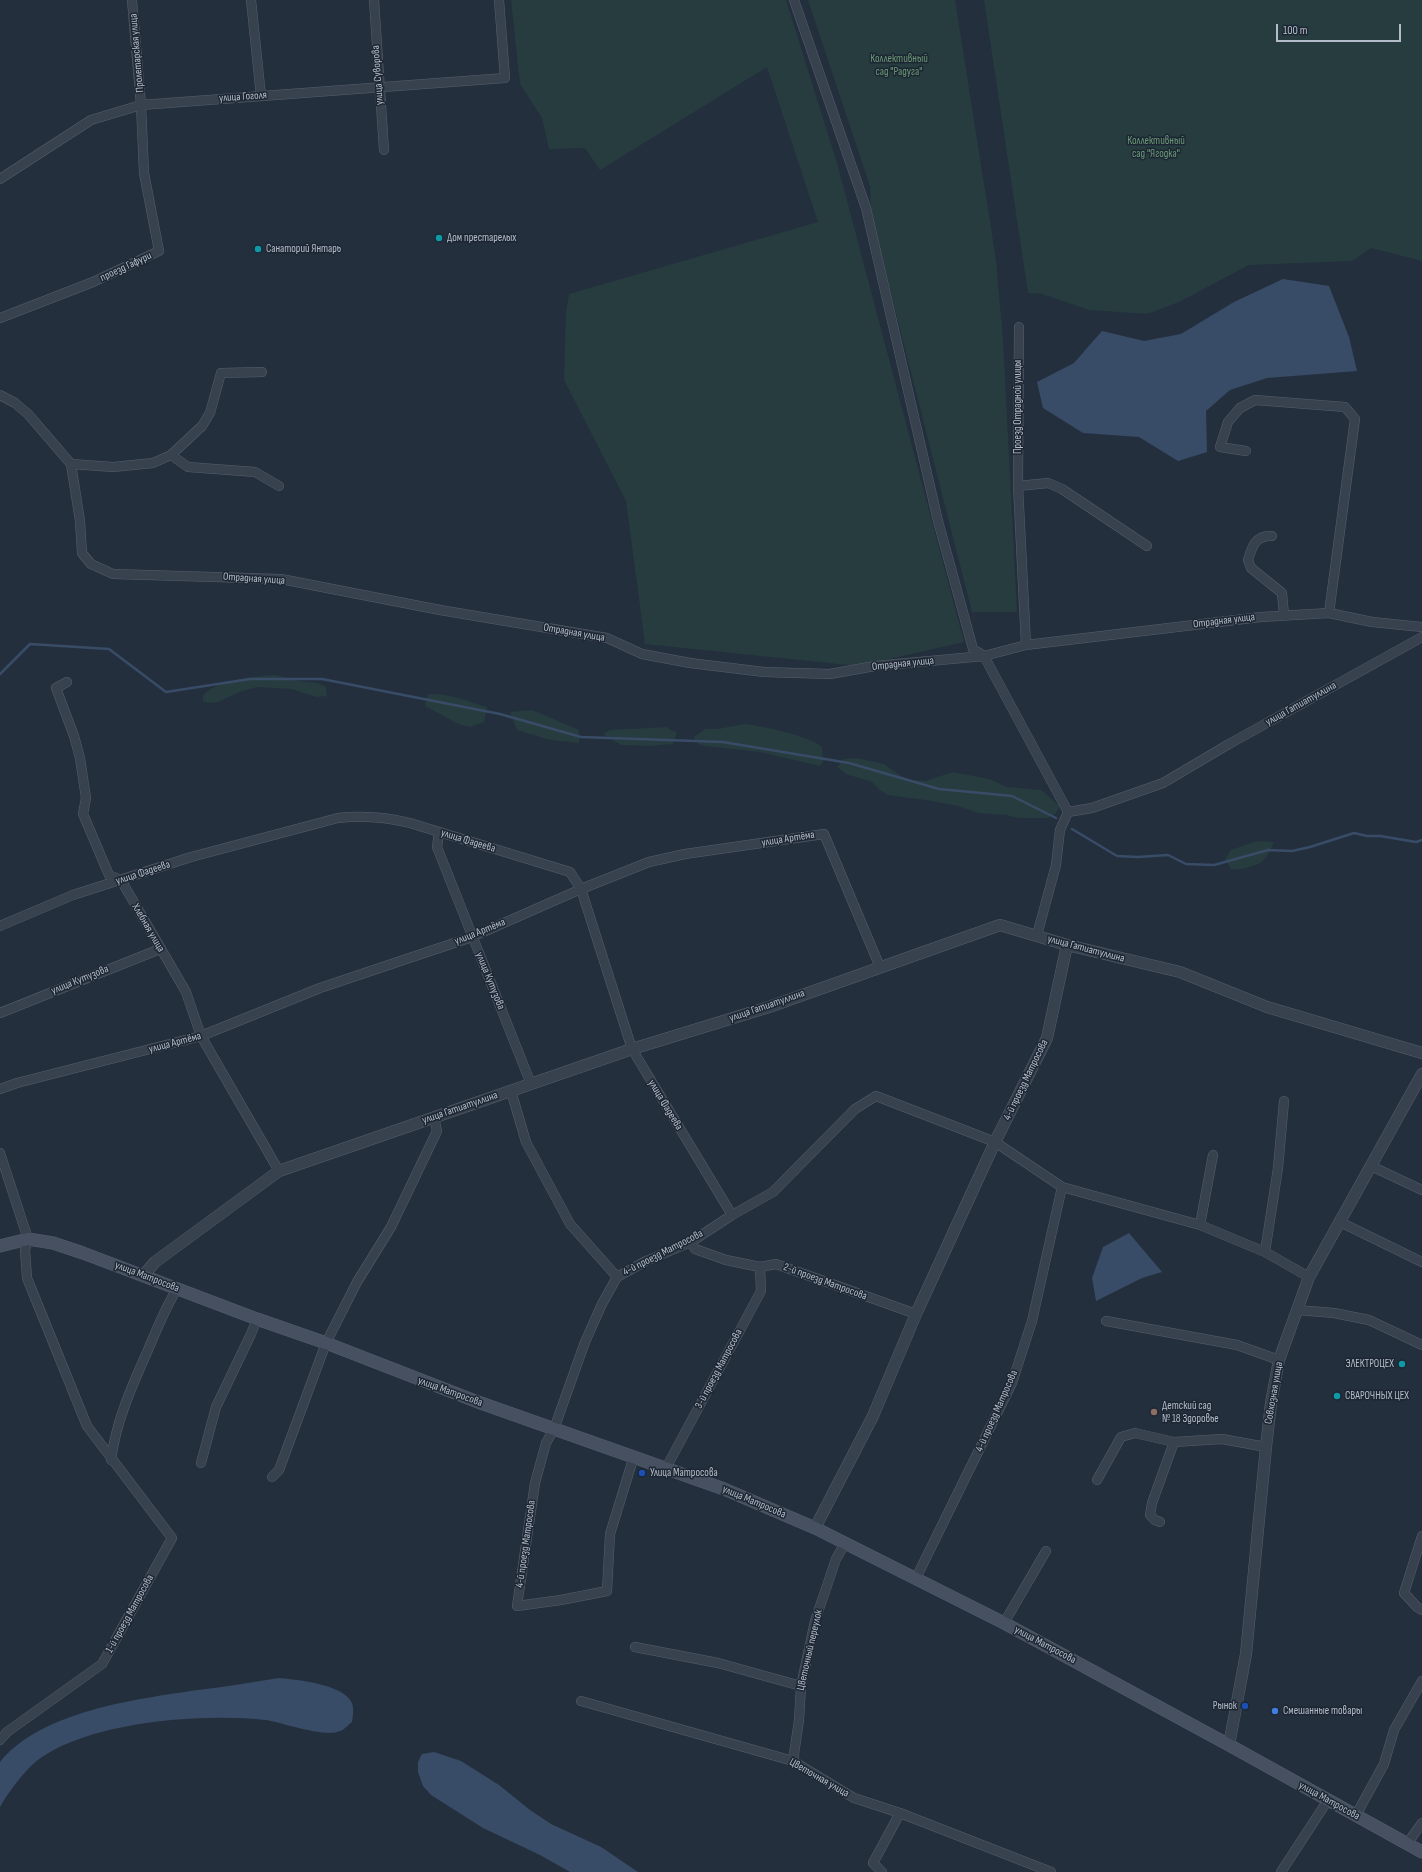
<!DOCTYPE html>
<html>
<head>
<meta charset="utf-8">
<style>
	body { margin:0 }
	#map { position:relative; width:1422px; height:1872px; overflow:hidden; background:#242f3e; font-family:"Sofia Sans Condensed",sans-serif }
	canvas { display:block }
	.scale { position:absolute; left:1276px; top:24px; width:125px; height:18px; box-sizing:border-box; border:2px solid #b4bcc9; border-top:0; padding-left:5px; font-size:12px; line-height:14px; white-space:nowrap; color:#b4bcc9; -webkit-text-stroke:3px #1d2633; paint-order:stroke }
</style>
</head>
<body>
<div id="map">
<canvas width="1422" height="1872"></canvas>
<div class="scale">100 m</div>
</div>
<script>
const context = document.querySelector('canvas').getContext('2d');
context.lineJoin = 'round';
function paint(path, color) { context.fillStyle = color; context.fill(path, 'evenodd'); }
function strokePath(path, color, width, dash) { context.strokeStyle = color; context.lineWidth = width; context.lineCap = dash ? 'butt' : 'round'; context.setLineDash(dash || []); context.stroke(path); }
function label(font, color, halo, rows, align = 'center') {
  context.font = font + ' "Sofia Sans Condensed",sans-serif'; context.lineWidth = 3; context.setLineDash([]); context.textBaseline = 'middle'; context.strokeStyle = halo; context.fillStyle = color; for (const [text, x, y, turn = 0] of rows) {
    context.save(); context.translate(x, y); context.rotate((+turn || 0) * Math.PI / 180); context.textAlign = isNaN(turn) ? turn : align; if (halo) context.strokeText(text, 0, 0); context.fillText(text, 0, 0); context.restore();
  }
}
paint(new Path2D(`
	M511 0H786L837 163 964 642 858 666 645 644 626 501 564 380 566 312 569 294 818 222 767 67 600 170 585 148 549 149 542 118 520 84Z
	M808 0H955L996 260 1003 340 1017 612H972L871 215 870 186Z
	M984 0H1422V261L1371 248 1352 261 1249 265 1179 302 1147 314 1089 310 1042 294 1028 293Z
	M276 675 298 681 318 683 326 687 327 696 316 697 291 689 258 687 242 691 218 702 209 703 203 701V695C217 680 256 676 276 675Z
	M428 694C448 693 468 701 487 707L484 722 470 727 458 724 425 706Z
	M532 710 579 730V743L550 740 517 730 510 712Z
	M745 724C762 726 811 736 822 747L823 762 820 766 760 752 705 746C699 745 696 743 694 737L705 729H718Z
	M666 727 677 733 673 744 649 746 621 745 603 734 610 730Z
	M856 758 884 764 907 780 926 781 953 772 989 779 1007 787 1041 790 1060 806 1056 813 1048 818H1018L1006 815 979 813 958 806 932 801 888 795 881 791 872 782 846 774 837 767 844 759Z
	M1257 841 1274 842C1267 856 1266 863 1249 867 1242 869 1238 870 1231 869L1225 859 1231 850Z`), '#263c3f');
paint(new Path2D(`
	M1283 279 1329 286 1349 337 1357 371 1267 378 1230 390 1206 411 1207 452 1178 461 1139 437 1083 433 1043 408 1037 382 1074 363 1102 331 1144 341 1181 334 1234 302Z
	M1129 1233 1162 1272 1142 1278 1096 1301 1092 1278 1103 1247Z
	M279 1678C298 1680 343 1684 352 1703 354 1709 353 1716 352 1722 348 1725 344 1730 340 1731 325 1738 284 1723 266 1720 203 1713 99 1721 45 1755 29 1764 9 1791 0 1807V1762C41 1711 137 1699 198 1690 225 1687 252 1682 279 1678Z
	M434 1752 461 1761 499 1785 530 1810 551 1824 601 1847 638 1872H570L540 1855 483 1828 431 1795 423 1786 418 1772V1762L422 1754Z`), '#394c67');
strokePath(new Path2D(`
	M0 674 30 644 109 649 166 692 250 679H322L500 714 581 737 723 742 849 763 939 789 1012 796 1056 818
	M1072 829 1117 856 1138 857 1168 855 1186 864 1214 865 1268 850 1292 851 1310 847 1354 833 1367 836H1380L1416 842 1422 840`), '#394c67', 2.5);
const minor = new Path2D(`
	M251 0 261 96
	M374 0 384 150
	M794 0 866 208 938 521 973 649 984 656 1068 812 1060 830 1056 865 1037 935
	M0 179 91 120 141 105 505 78 499 0
	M0 318 93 282 159 251 144 173 141 105 132 0
	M1019 327 1018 486 1026 645
	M0 395 15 403 28 414 71 464 80 521 82 553 91 564 113 574 281 579 440 610 607 638 642 654 690 663 764 672 830 674 875 666 984 656 1026 645 1261 617 1329 613 1372 622 1422 627
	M1246 451 1220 447 1228 422 1240 408 1255 400 1345 407 1355 419 1329 613
	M171 455 188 467 255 472 279 486
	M71 464 113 467 153 463 171 455 202 426 210 413 221 373 262 372
	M1018 486 1048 483 1062 489 1147 546
	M1272 536C1256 535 1252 546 1248 560L1251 568 1282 593 1284 615
	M67 682 56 688 74 736 80 758 86 798 83 814 109 875 121 880 186 992 201 1036 279 1171
	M1068 812 1092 808 1163 783 1229 744 1422 637
	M439 832 437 847 531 1084
	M0 926 73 895 191 857 338 818C364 815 386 817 410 823L570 872 581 889 632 1049 732 1215
	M0 1013 160 949
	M0 1089 17 1083 201 1036 320 988 472 937 581 889 649 862 685 854 824 834 880 967
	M511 1091 526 1142 570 1224 617 1277
	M0 1153 28 1239 25 1250 27 1278 87 1426 172 1538 102 1664 7 1732 0 1740
	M1371 1166 1422 1190
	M1340 1222 1422 1262
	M1200 1225 1213 1155
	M691 1242 695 1249 726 1260 760 1267 776 1264 916 1314
	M1265 1252 1278 1168 1284 1101
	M1297 1310 1334 1313 1369 1320 1422 1345
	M1106 1321 1237 1345 1279 1360
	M634 1456 610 1534 607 1591 561 1600 517 1606 535 1483 546 1443 554 1429 585 1342 602 1304 617 1277 646 1261 691 1242 732 1215 773 1192 855 1109 876 1096 995 1142 1062 1187 1200 1225 1265 1252 1309 1277
	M111 1460C116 1421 132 1386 148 1350 157 1329 165 1308 177 1289
	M201 1463 216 1407 251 1334 257 1319
	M666 1468 761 1291 760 1267
	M272 1477 279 1470 326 1343 357 1282 391 1227 437 1131 434 1117
	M1097 1480 1121 1437 1135 1433 1174 1442 1222 1439 1266 1447
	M1160 1522 1155 1520 1150 1515 1152 1503 1174 1442
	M1422 1536 1404 1593 1417 1607 1422 1610
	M916 1578 1012 1383 1032 1321 1062 1187
	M1004 1623 1046 1551
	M635 1647 718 1663 801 1686
	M581 1701 793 1761 854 1798 900 1813 1051 1872
	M793 1761 799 1720 801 1686 815 1621 836 1559 845 1543
	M1356 1815 1384 1764 1394 1730 1422 1681
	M1407 1844 1422 1823
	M882 1872 873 1863 900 1813
	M1281 1872 1328 1800`);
const tertiary = new Path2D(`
	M143 1276 155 1262 279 1171 632 1049 769 1007 1000 925 1067 945 1180 972 1267 1007 1422 1053
	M815 1528 873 1416 916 1314 995 1142 1047 1038 1067 945
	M1229 1745 1246 1654 1266 1447 1271 1403 1279 1360 1309 1277 1422 1074`);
const secondary = new Path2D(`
	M0 1246 28 1239 53 1243 83 1253 257 1319 326 1343 478 1402 724 1489 815 1528 1004 1623 1229 1745 1422 1852`);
strokePath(minor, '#565f6c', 10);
strokePath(tertiary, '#565f6c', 12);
strokePath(secondary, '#565f6c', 13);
strokePath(minor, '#38414e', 9);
strokePath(tertiary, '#38414e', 11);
strokePath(secondary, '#465061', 12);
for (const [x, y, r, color] of [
	[439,238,4,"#0f9aa8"],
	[258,249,4,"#0f9aa8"],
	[1402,1364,4,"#0f9aa8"],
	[1337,1396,4,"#0f9aa8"],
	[1154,1412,4,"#8d6e63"],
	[642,1473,4,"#1a4fb4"],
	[1245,1706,4,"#1a4fb4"],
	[1275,1711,4,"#3f7fe0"]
]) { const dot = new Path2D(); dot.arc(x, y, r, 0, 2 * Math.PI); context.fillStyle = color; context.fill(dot); strokePath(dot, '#1d2633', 1.5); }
label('11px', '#b4bcc9', '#1d2633', [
	["Пролетарская улица",137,53,-95],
	["улица Суворова",378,75,-94],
	["улица Гоголя",243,97,-4],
	["проезд Гафури",126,267,-25],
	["Проезд Отрадной улицы",1018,407,-90],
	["Отрадная улица",254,579,4],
	["Отрадная улица",1224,621,-7],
	["Отрадная улица",574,633,10],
	["Отрадная улица",903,664,-6],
	["улица Гатиатуллина",1301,704,-29],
	["улица Артёма",788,839,-9],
	["улица Фадеева",468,841,17],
	["улица Фадеева",143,873,-18],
	["Хлебная улица",148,928,60],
	["улица Артёма",480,932,-22],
	["улица Гатиатуллина",1086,949,15],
	["улица Кутузова",80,980,-22],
	["улица Кутузова",490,981,68],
	["улица Гатиатуллина",767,1006,-19],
	["улица Артёма",175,1043,-15],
	["4-й проезд Матросова",1026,1080,-64],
	["улица Фадеева",665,1105,59],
	["улица Гатиатуллина",460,1108,-19],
	["4-й проезд Матросова",663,1253,-27],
	["улица Матросова",147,1277,21],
	["2-й проезд Матросова",825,1282,20],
	["3-й проезд Матросова",719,1369,-62],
	["улица Матросова",450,1392,20],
	["Совхозная улица",1274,1393,-80],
	["4-й проезд Матросова",997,1411,-66],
	["улица Матросова",754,1502,23],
	["4-й проезд Матросова",526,1544,-82],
	["1-й проезд Матросова",130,1614,-61],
	["улица Матросова",1045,1645,28],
	["Цветочный переулок",810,1650,-77],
	["Цветочная улица",819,1778,30],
	["улица Матросова",1329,1801,29]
]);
label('11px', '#6b9a76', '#1d2633', [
	["Коллективный",899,59],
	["сад \"Радуга\"",899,72],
	["Коллективный",1156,141],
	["сад \"Ягодка\"",1156,154]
]);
label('11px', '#b4bcc9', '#1d2633', [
	["Дом престарелых",447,238],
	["Санаторий Янтарь",266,249],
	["ЭЛЕКТРОЦЕХ",1394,1364,"right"],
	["СВАРОЧНЫХ ЦЕХ",1345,1396],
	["Детский сад",1162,1406],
	["№ 18 Здоровье",1162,1419],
	["Улица Матросова",650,1473],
	["Рынок",1237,1706,"right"],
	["Смешанные товары",1283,1711]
], 'left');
</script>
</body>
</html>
